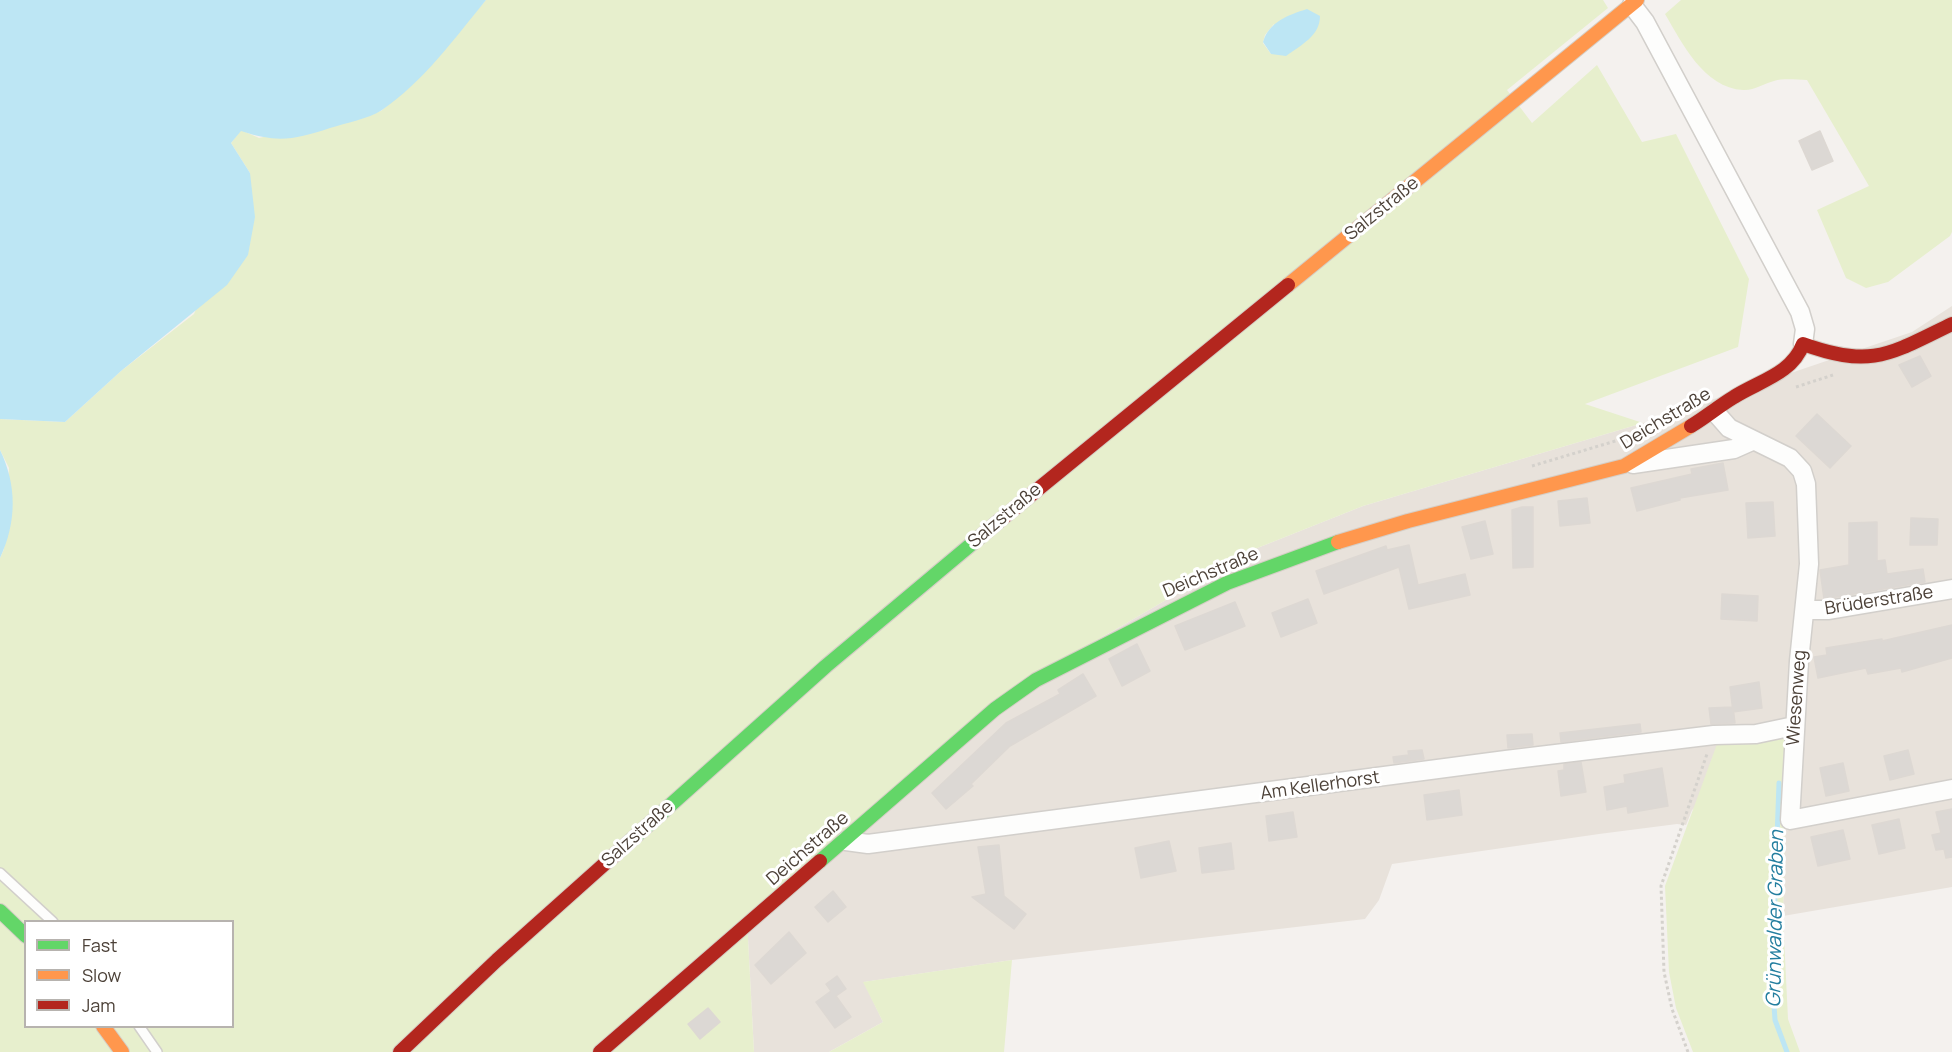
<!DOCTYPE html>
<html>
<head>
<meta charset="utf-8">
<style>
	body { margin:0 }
	#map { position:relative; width:1952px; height:1052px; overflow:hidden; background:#f4f1ee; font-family:Manrope,sans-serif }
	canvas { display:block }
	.legend { position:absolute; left:24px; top:920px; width:210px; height:108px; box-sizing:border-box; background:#fff; border:2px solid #b7b3af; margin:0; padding:8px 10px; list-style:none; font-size:18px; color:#4c4138 }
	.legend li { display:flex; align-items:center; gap:12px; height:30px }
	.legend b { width:30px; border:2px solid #b7b3af }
</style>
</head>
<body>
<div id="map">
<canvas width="1952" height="1052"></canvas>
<ul class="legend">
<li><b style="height:8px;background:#63d668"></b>Fast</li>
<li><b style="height:8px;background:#ff974d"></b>Slow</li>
<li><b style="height:8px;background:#b3261e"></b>Jam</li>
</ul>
</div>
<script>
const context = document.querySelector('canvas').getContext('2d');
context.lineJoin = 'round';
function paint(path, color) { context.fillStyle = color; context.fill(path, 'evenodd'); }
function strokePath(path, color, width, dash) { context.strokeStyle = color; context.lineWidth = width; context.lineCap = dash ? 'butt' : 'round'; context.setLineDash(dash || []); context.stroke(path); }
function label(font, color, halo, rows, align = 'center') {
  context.font = font + ' Manrope,sans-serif'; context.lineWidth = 6; context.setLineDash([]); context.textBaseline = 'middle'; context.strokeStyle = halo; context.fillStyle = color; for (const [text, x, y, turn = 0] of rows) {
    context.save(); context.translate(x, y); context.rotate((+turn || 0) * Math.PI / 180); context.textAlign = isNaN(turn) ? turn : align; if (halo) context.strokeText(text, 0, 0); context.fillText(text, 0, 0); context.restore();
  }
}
paint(new Path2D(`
	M1952 306V887L1783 916 1787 739 1692 810 1686 825 1677 824 1599 834 1392 864 1379 900 1365 919 1012 960 864 982 883 1022 829 1052H754L747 920 1039 674 1178 593 1197 572 1363 506 1643 423 1912 332Z`), '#e8e2db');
paint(new Path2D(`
	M486 0H1603L1608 8 1507 90 1532 123 1597 65 1642 142 1676 134 1749 279 1738 347 1585 404 1643 423 1363 506 1197 572 1178 593 1039 674 747 920 754 1052H0V558L4 549 9 468 0 450V419L65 422 121 371 194 314 250 173 231 143 241 130 259 138 381 111 413 82ZM1274 24 1271 54 1263 43 1265 35ZM26 922H232V1026H26Z
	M1681 0H1952V232L1950 236 1888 282 1866 288 1846 278 1817 210 1869 186 1807 80C1797 80 1784 78 1774 81 1765 83 1753 91 1743 90 1704 88 1682 43 1665 14Z
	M1787 739 1783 916 1788 1019 1800 1052H1693L1676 1008 1669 972 1665 886 1717 744Z
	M1012 960 1004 1052H829L883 1022 863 982Z`), '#e7efcd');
paint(new Path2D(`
	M0 0H486C455 38 423 82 382 110 368 119 346 123 330 128 294 140 277 143 241 131L231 143 250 173 255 217 248 255 227 285 121 371 65 422 0 419Z
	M1307 9 1320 16C1320 36 1301 45 1286 56L1271 54 1263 42C1269 22 1288 15 1307 9Z
	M0 450C17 485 17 522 0 558Z`), '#bde6f4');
strokePath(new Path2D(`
	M1779 783 1772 976 1775 1020 1787 1052`), '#bde6f4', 5);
const building = new Path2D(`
	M1820 131 1833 161 1812 170 1799 141Z
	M1920 356 1931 376 1912 387 1899 365Z
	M1817 414 1851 446 1830 468 1796 436Z
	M1723 463 1728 490 1680 498V500L1637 511 1631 488 1692 474 1691 469Z
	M1587 498 1590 523 1560 526 1558 501Z
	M1773 502 1775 536 1748 538 1746 503Z
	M1522 507H1533V567L1513 568 1512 510Z
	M1911 518 1938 519 1937 545H1910Z
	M1485 521 1493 554 1471 559 1462 527Z
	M1877 522V561L1885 560 1887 574 1923 569 1925 582 1824 599 1820 570 1849 565V523Z
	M1409 545 1418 585 1465 574 1470 595 1409 609 1399 567 1324 594 1316 571 1386 546 1387 550Z
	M1722 594 1758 596 1757 621 1721 619Z
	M1308 599 1317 623 1281 637 1272 613Z
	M1235 602 1245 626 1185 650 1175 626Z
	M1952 625V658L1902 672 1901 668 1868 674 1866 668 1818 678 1814 657 1827 655 1826 648 1882 639V641Z
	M1137 644 1150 671 1122 686 1109 659Z
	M1083 674 1096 696 1010 746 971 784 973 786 946 809 932 793 1006 723 1060 694 1058 690Z
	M1759 682 1762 708 1733 712 1730 687Z
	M1733 707 1735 723 1711 724 1709 708Z
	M1640 724 1641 732 1561 742 1560 733Z
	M1532 734 1533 745 1508 748 1507 735Z
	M1422 750 1424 759 1410 761 1408 751Z
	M1908 750 1914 774 1890 780 1884 756Z
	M1408 755 1409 761 1394 763 1393 757Z
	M1581 762 1586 792 1561 796 1558 771 1564 770V764Z
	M1843 763 1849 791 1826 796 1820 768Z
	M1662 768 1668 806 1628 813 1627 806 1607 810 1604 787 1625 783 1624 775Z
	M1459 790 1462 815 1427 820 1424 795Z
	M1952 809V857L1946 858 1944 849 1936 850 1932 835 1941 833 1936 812Z
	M1293 812 1297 837 1269 841 1266 816Z
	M1899 819 1905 848 1879 854 1872 825Z
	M1843 830 1850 859 1818 866 1811 837Z
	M1169 841 1176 871 1141 878 1135 848Z
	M1231 843 1234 869 1202 873 1199 848Z
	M999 845 1004 896 1026 914 1014 929 972 897 986 894 978 847Z
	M833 891 846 907 828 922 815 907Z
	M789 932 806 953 771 984 755 965Z
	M837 976 846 989 836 996 851 1017 835 1028 816 1002 831 991 826 984Z
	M708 1008 720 1022 700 1039 688 1024Z`);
paint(building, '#dcd8d4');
strokePath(building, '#ddd8d3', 1.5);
const lane = new Path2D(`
	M0 873 53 922
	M139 1026 157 1052`);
const street = new Path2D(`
	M1632 5 1645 22 1800 312 1805 329 1803 344
	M1715 412 1729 428 1790 458 1802 471 1806 484 1809 564 1799 661 1790 820 1952 789
	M1633 464 1734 449 1752 441
	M1805 610H1829L1952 589
	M846 841 868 844 1506 760 1714 735 1756 734 1794 726`);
const fast = new Path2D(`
	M619 851 826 666 999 521
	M820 861 995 709 1036 680 1227 583 1338 542
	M0 911 26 936`);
const slow = new Path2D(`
	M1288 285 1637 0
	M1338 542 1408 521 1624 466 1691 426
	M103 1026 122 1052`);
const jam = new Path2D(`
	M1691 426C1706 417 1719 406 1734 397 1759 381 1792 374 1803 344 1872 369 1890 354 1952 324
	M999 521 1288 285
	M400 1052 497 960 619 851
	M600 1052 820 861`);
strokePath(lane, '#d2cfcb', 12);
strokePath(street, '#d2cfcb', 21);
strokePath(fast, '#d5cec6', 16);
strokePath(slow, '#d5cec6', 16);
strokePath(jam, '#d5cec6', 16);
strokePath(new Path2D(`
	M1796 387 1833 375
	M1532 466 1632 436
	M1688 1052 1672 1009 1664 972 1661 886 1707 754`), '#d4d1cc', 3, [3, 3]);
strokePath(lane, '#fdfdfc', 9);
strokePath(street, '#fdfdfc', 18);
strokePath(fast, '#63d668', 14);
strokePath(slow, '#ff974d', 14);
strokePath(jam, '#b3261e', 14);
label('18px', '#4c4138', '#fff', [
	["Salzstraße",1382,209,-39],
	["Deichstraße",1666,419,-31],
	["Salzstraße",1005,516,-40],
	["Deichstraße",1211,573,-23],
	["Brüderstraße",1879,601,-9],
	["Wiesenweg",1797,698,-86],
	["Am Kellerhorst",1320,786,-8],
	["Salzstraße",638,834,-42],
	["Deichstraße",808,849,-41]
]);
label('italic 20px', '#237e9f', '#fff', [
	["Grünwalder Graben",1776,919,-89]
]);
</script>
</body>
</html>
